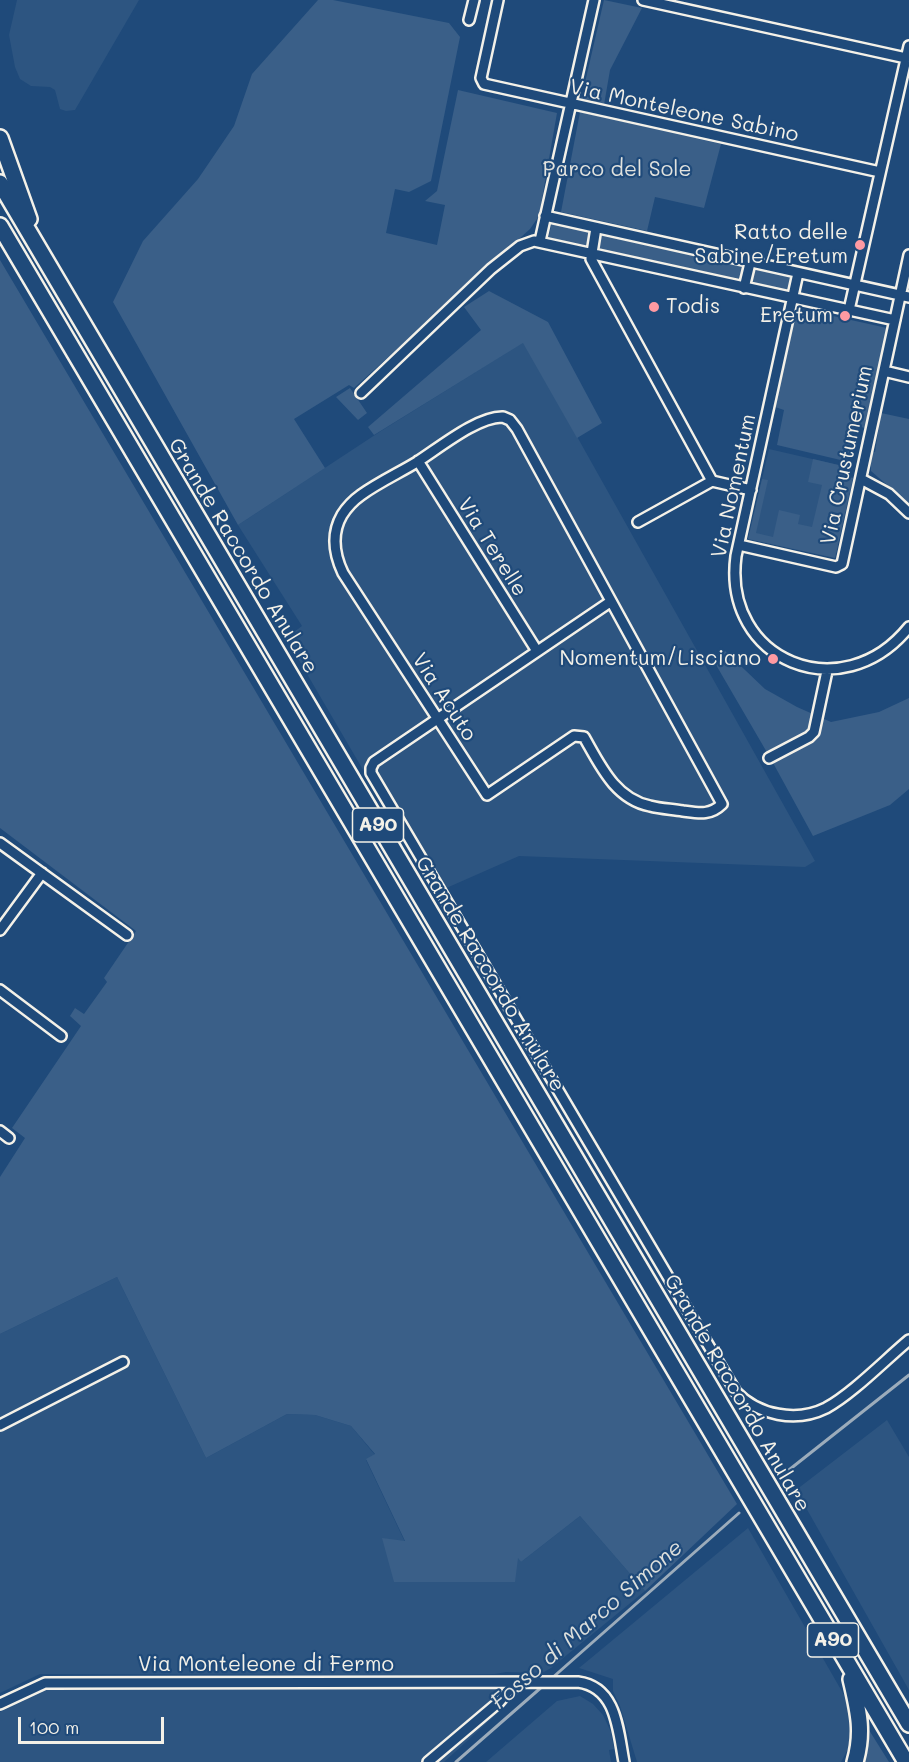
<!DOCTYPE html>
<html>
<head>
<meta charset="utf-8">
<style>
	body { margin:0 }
	#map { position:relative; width:909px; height:1762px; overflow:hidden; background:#1f4a7a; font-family:Mali,sans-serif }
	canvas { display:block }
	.scale { position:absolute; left:18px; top:1717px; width:146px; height:27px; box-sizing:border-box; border:3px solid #f4f1e8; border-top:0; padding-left:8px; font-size:18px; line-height:21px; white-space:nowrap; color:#f4f1e8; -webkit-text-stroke:4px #1f4a7a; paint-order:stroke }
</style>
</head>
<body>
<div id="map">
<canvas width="909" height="1762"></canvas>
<div class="scale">100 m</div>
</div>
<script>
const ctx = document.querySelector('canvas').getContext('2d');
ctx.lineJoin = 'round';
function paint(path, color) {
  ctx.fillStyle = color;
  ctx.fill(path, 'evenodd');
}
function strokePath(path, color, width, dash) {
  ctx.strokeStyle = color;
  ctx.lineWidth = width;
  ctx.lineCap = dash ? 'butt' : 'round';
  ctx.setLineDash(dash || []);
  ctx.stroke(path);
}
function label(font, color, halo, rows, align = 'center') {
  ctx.font = font + ' Mali,sans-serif';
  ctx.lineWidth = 4.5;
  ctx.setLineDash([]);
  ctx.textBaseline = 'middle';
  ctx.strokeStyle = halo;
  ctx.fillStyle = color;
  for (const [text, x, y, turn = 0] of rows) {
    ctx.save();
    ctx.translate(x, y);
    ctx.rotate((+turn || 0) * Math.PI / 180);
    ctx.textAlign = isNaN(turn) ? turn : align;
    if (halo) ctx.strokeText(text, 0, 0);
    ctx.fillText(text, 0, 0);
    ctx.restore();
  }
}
paint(new Path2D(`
	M17 0H139L75 110 66 111 60 109 55 90 50 87 31 86 20 79 15 67 9 35Z
	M524 342 815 861 805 867 519 856 435 893 286 638 302 626 238 525 381 431Z
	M769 449 847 467 846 476 853 478 835 558 748 539Z
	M117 1277 206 1458 287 1414 315 1415 351 1426 375 1455 366 1460 405 1542 383 1539 518 1557 521 1562 580 1516 645 1591 551 1668 542 1673 506 1672 495 1674 421 1675 40 1674 0 1693V1334Z
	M887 1420 909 1457V1690L796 1490Z
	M748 1528 844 1695 850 1718V1735L848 1749 841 1762H637L620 1706 613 1691V1679L579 1668Z
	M484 1688 524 1689 444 1762H0V1712L46 1690Z
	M580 1696 593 1704 603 1715 611 1732 614 1749 609 1750 611 1762H486L557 1701Z`), '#2d5581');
paint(new Path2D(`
	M318 0H333L449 23 460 37 431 181 409 192 395 189 386 233 437 245 445 205 425 201 437 191 458 90 557 113 539 216 530 229 354 388 349 385 294 419 325 468 238 525 113 302 143 241 198 179 234 126 252 74Z
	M604 0 642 8 610 70 604 105 581 100Z
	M580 112 721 144 704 208 655 197 647 231 561 212Z
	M552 222 590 231 587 247 548 239Z
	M601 233 744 265 740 282 597 250Z
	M0 260 737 1504 645 1591 580 1516 521 1562 518 1558 515 1582H394L382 1538 405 1541 366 1459 375 1454 351 1426 315 1415 287 1414 206 1458 117 1277 0 1334V1177L25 1138 12 1128 81 1026 70 1016 75 1008 84 1014 107 982 104 978 136 931 0 828Z
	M754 267 792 275 788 293 749 284Z
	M489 291 548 322 602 423 577 438 523 343 374 435 368 427 481 330 464 307Z
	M797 308 887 328 865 428 857 426 849 462 777 445 784 410 775 407Z
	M350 388 367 413 358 420 336 397Z
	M881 413 909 419V504L871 471V453L875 452Z
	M813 459 847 467 846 476 853 478 835 558 748 539 762 479 768 480 756 533 773 537 779 510 800 515 798 524 812 527 822 485 808 482Z
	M725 651 765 689 797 707 831 722 879 712 909 698V789L890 805 813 836 772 761 712 658Z
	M869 1730 889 1762H863Z`), '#3a5f88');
strokePath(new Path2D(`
	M780 1477 909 1375
	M551 1679 739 1513
	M456 1762 544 1685`), '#9cacbb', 3);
const minor = new Path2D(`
	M498 0 481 78 484 84 880 172
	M643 0 906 58
	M469 20 474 0
	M545 216 909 297
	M596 228 591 259 712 481
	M540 241 594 0
	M798 273 736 556C722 661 842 710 909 627
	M744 288 750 263
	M849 310 909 46
	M884 371 909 377
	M361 393 491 269 520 246 534 241 895 320
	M503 417 510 420 517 429 722 804C710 816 698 813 683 811 672 809 661 809 650 806 615 799 600 765 584 737L574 736 487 795 343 573C334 554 331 534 342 515 347 507 354 500 361 495 379 482 399 473 417 462 439 448 478 416 503 417Z
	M418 461 537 651
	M861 479 889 494 909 513
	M638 522 712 481 751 490
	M739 545 836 567 842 564 909 255
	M610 602 374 762 371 768V773L736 1392C758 1415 796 1423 826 1408 852 1394 885 1360 909 1340
	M769 758 809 737 814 732 827 671
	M0 843 127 935
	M0 930 42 873
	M0 990 61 1036
	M0 1131 9 1138
	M0 1425 123 1362
	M0 1704 45 1683 578 1682C617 1687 618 1731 624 1762
	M428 1762 499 1702 515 1683`);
const highway = new Path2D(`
	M0 138 29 219
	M0 183 909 1724
	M0 226 906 1762
	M851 1679C858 1710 864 1731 855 1762`);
strokePath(minor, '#f4f1e8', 14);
strokePath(highway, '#f4f1e8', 20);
strokePath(minor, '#1f4a7a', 9);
strokePath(highway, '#1f4a7a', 15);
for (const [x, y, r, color] of [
	[860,245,6,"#ff9aa2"],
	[654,307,6,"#ff9aa2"],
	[845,316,6,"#ff9aa2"],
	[773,659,6,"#ff9aa2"]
]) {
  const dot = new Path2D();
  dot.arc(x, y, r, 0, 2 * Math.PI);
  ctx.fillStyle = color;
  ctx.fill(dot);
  strokePath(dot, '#1f4a7a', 2);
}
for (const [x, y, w] of [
	[378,825,51],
	[833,1640,51]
]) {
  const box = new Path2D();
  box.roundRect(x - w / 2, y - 17, w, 34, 4.5);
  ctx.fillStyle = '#1f4a7a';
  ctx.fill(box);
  strokePath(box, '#f4f1e8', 1.5);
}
label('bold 20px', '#f4f1e8', null, [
	["A90",378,825],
	["A90",833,1640]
]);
label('21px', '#f4f1e8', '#1f4a7a', [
	["Via Monteleone Sabino",684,111,12],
	["Via Crustumerium",847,455,-78],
	["Via Nomentum",734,486,-78],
	["Via Terelle",492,547,58],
	["Grande Raccordo Anulare",243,556,59],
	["Via Acuto",444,697,57],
	["Grande Raccordo Anulare",490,974,59],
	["Grande Raccordo Anulare",737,1393,60],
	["Via Monteleone di Fermo",266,1665]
]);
label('21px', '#e1e2de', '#1f4a7a', [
	["Parco del Sole",617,170]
]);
label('21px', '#f4f1e8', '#1f4a7a', [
	["Ratto delle",848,233],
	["Sabine/Eretum",848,257],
	["Todis",666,307,"left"],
	["Eretum",833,316],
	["Nomentum/Lisciano",761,659]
], 'right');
label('italic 22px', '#dee0dd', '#1f4a7a', [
	["Fosso di Marco Simone",587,1625,-41]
]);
</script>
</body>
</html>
